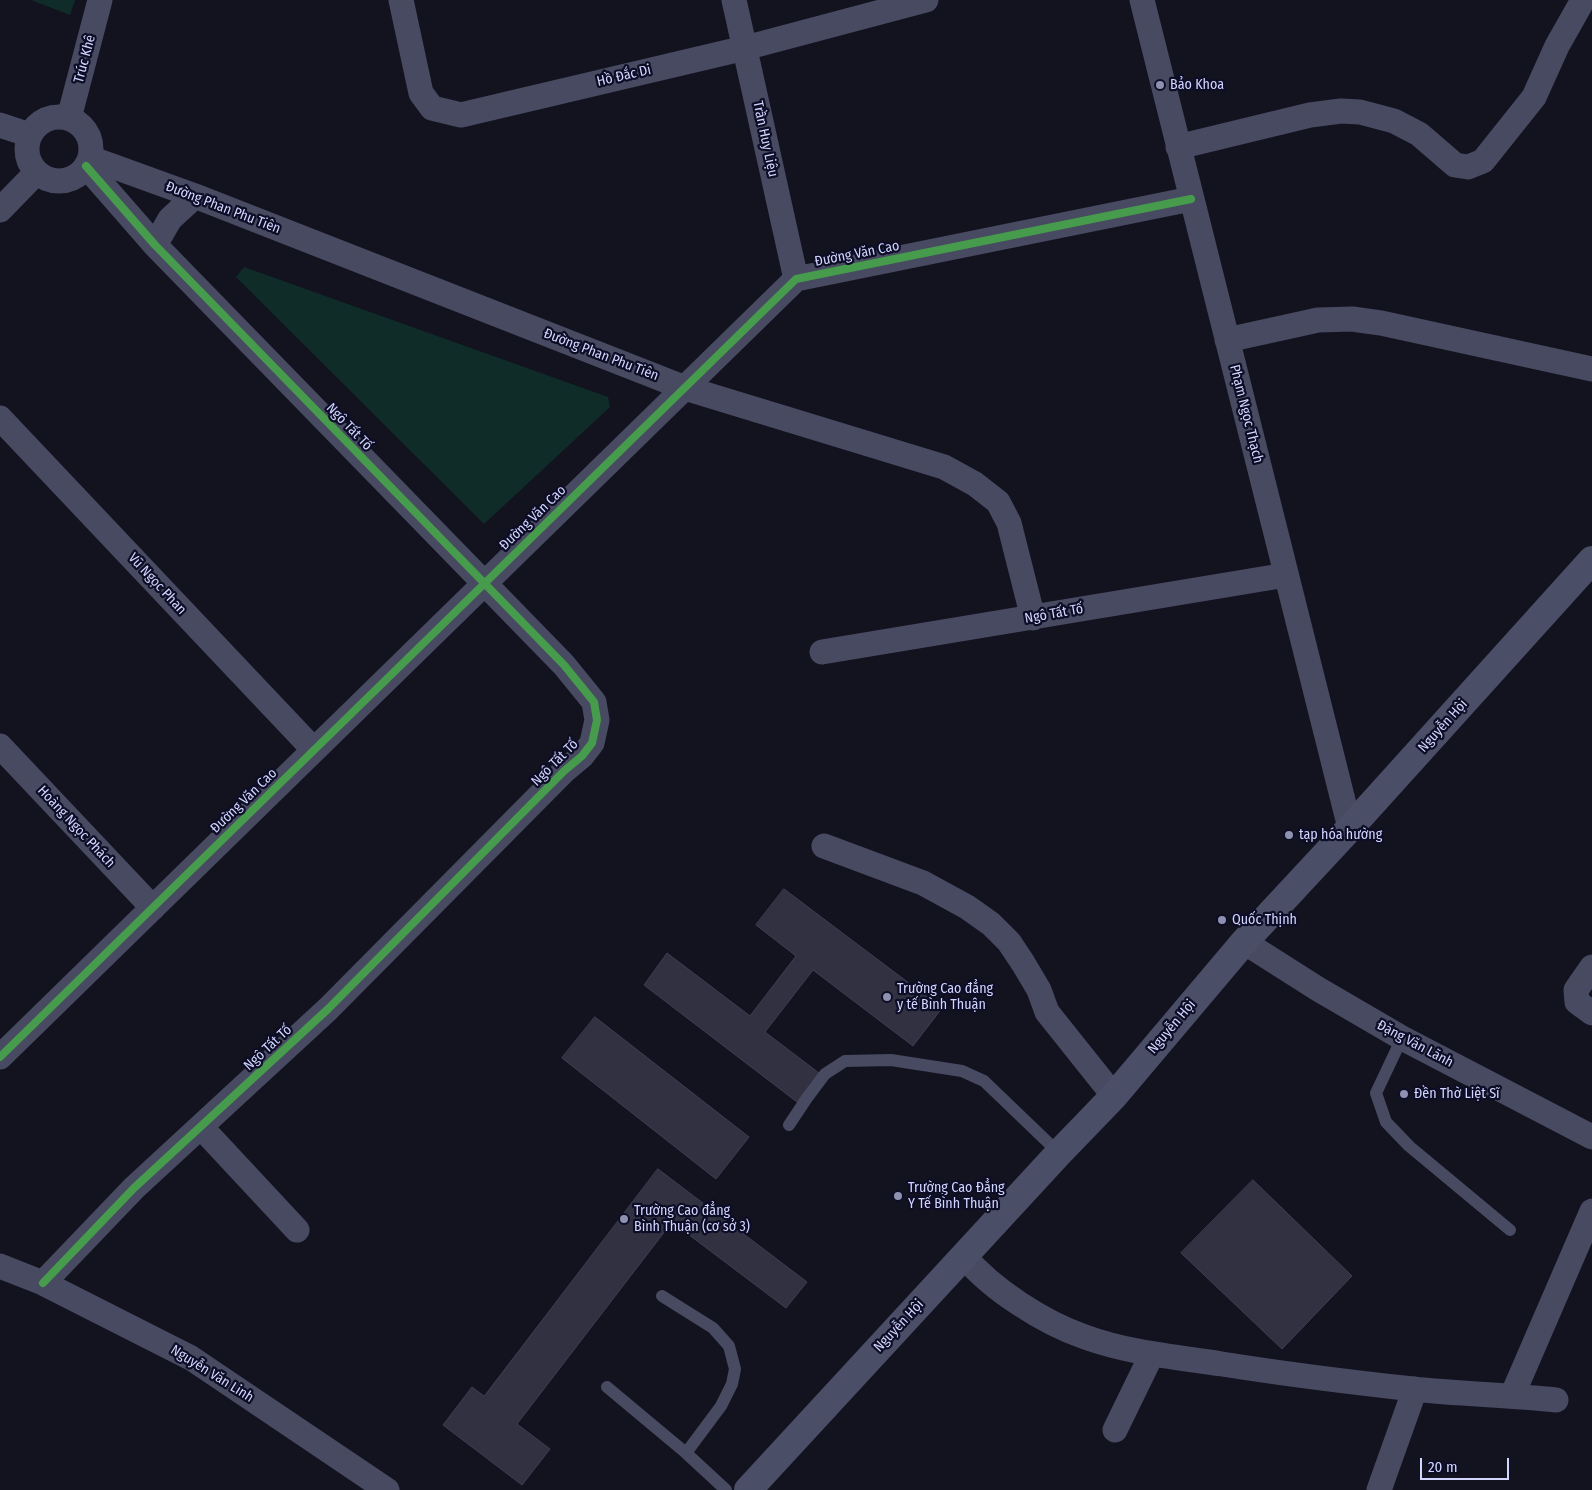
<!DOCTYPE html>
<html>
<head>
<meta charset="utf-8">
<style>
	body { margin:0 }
	#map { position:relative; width:1592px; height:1490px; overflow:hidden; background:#131320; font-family:"Fira Sans Condensed",sans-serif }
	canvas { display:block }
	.scale { position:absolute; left:1420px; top:1458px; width:89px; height:22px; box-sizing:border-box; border:2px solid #d2d5ff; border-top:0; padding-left:6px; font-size:15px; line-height:18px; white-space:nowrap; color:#d2d5ff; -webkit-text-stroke:4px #0d0d26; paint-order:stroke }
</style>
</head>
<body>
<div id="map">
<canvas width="1592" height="1490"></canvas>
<div class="scale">20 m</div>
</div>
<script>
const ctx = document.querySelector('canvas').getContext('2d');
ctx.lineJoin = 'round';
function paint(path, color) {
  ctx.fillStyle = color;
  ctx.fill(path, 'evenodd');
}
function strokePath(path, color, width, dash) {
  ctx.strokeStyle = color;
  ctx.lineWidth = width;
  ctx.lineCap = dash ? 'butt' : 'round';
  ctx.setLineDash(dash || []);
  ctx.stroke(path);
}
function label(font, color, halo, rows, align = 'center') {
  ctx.font = font + ' "Fira Sans Condensed",sans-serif';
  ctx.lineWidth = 4.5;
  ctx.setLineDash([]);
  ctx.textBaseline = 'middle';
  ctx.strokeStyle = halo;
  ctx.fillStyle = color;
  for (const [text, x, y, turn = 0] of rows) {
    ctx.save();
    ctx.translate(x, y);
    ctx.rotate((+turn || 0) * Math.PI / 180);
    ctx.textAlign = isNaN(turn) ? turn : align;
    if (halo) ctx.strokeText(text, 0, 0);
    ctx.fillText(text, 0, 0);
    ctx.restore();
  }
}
paint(new Path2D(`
	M31 0H75L70 15Z
	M244 267 608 397 610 407 484 524 236 277Z`), '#102c29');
const building = new Path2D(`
	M784 889 942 1008 913 1046 813 970 765 1032 819 1073 797 1102 644 985 667 953 750 1016 796 956 756 925Z
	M595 1017 749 1137 716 1179 562 1058Z
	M658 1169 807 1282 786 1308 672 1222 517 1424 550 1449 522 1485 443 1425 472 1387 484 1396Z
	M1253 1180 1352 1276 1282 1349 1181 1253Z`);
paint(building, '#313142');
strokePath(building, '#3e3e55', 1);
strokePath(new Path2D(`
	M1402 1038 1376 1093 1386 1122 1409 1146 1510 1230
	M789 1125 807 1098 825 1074 845 1061 891 1060 962 1071 984 1081 1059 1153
	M662 1296 713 1328 729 1346 735 1369 732 1384 721 1406 686 1453
	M607 1387 686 1453 726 1490`), '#474a61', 12);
strokePath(new Path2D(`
	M401 0 421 93 432 108 461 115 745 48 926 0
	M734 0 796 279
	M1142 0 1350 828
	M27 149a32 32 0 1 1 64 0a32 32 0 1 1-64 0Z
	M69 118 100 0
	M0 125 30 135
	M1178 147 1310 115 1341 111 1360 112 1394 121 1419 134 1455 165 1468 167 1483 161 1534 97 1557 46 1583 0
	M90 158 195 196 685 388 944 467 975 484 998 502 1009 523 1033 618
	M0 210 37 172
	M155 245 170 219 195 196
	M1227 340 1318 320 1352 319 1381 323 1592 369
	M0 418 314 750
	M822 652 1286 575
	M0 746 153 908
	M824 846 923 883 967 907 991 924 1009 942 1023 963 1039 990 1047 1012 1114 1096
	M1244 942 1318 989 1402 1038 1592 1137
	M1592 967 1576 990 1577 1002 1592 1013
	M0 1057 796 279 1191 199
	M201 1127 297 1230
	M964 1256C991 1289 1044 1323 1085 1337 1129 1353 1176 1357 1222 1364 1285 1374 1349 1382 1413 1389 1460 1394 1508 1395 1556 1400
	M0 1266 43 1283 191 1358 387 1490
	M43 1283 134 1188 328 1009 564 771 582 756 592 743 597 720 594 702 564 665 155 245 86 166
	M1512 1396 1592 1211
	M1115 1430 1152 1354
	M1379 1490 1415 1389`), '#474a61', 25);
strokePath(new Path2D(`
	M748 1490 1059 1153 1114 1096 1244 942 1350 828 1592 560`), '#4a4e67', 28);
strokePath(new Path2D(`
	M0 1057 796 279 1191 199
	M43 1283 134 1188 328 1009 564 771 582 756 592 743 597 720 594 702 564 665 155 245 86 166`), '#469c4c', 8);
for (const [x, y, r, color] of [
	[1160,85,5,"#8f91b1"],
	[1289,835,5,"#8f91b1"],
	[1222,920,5,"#8f91b1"],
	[887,997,5,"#8f91b1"],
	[1404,1094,5,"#8f91b1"],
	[898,1196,5,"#8f91b1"],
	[624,1219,5,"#8f91b1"]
]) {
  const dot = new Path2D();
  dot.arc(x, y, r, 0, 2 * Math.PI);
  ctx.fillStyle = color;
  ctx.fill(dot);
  strokePath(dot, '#0d0d26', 2);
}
label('14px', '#d2d5ff', '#0d0d26', [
	["Trúc Khê",85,59,-75],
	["Hồ Đắc Di",624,76,-13],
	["Trần Huy Liệu",765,139,78],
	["Đường Phan Phu Tiên",223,208,21],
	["Đường Văn Cao",857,254,-11],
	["Đường Phan Phu Tiên",601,355,21],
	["Phạm Ngọc Thạch",1246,414,76],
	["Ngô Tất Tố",349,427,46],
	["Đường Văn Cao",533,518,-44],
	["Vũ Ngọc Phan",157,584,47],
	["Ngô Tất Tố",1054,614,-10],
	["Nguyễn Hội",1443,726,-48],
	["Ngô Tất Tố",555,763,-45],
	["Đường Văn Cao",244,801,-44],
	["Hoàng Ngọc Phách",76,827,47],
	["Nguyễn Hội",1172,1027,-50],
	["Đặng Văn Lãnh",1415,1044,28],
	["Ngô Tất Tố",268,1048,-43],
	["Nguyễn Hội",899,1326,-47],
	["Nguyễn Văn Linh",212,1374,32]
]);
label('14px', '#d2d5ff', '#0d0d26', [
	["Bảo Khoa",1170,85],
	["tạp hóa hường",1299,835],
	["Quốc Thịnh",1232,920],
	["Trường Cao đẳng",897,989],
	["y tế Bình Thuận",897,1005],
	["Đền Thờ Liệt Sĩ",1414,1094],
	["Trường Cao Đẳng",908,1188],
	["Y Tế Bình Thuận",908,1204],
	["Trường Cao đẳng",634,1211],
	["Bình Thuận (cơ sở 3)",634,1227]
], 'left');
</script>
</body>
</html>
